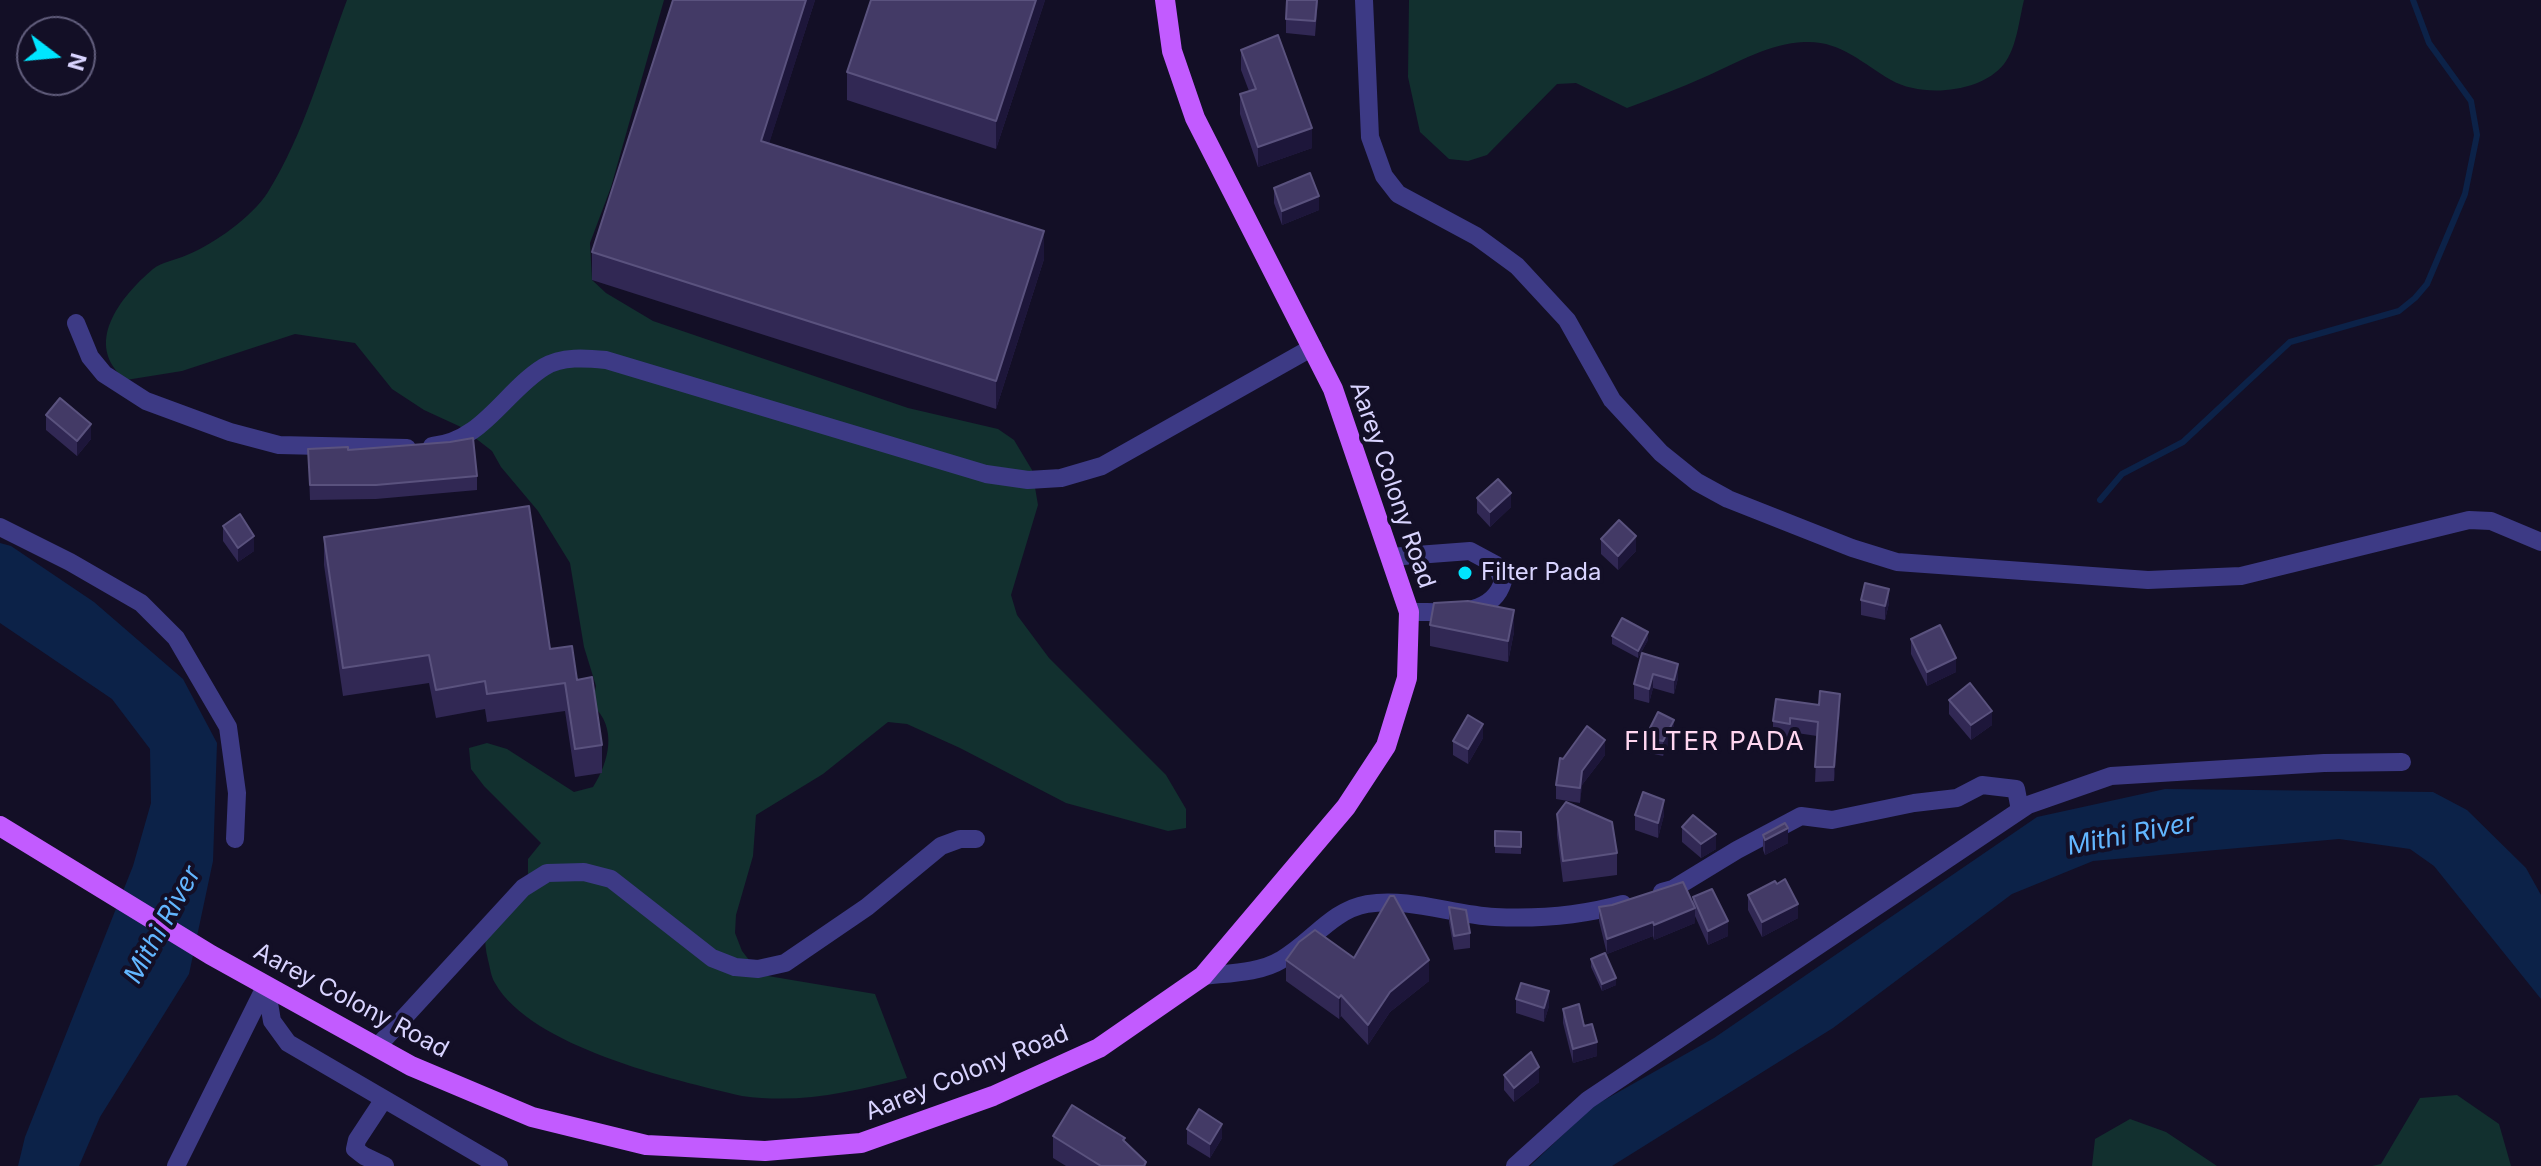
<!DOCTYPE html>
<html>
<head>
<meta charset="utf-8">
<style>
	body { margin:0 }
	#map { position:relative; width:2541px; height:1166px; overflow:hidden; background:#130f26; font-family:Inter,sans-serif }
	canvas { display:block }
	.north { position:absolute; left:16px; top:16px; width:80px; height:80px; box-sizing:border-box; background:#130f26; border:2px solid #625e7d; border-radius:50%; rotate:106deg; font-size:22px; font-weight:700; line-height:32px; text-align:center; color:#d9d4ff }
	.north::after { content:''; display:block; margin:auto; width:28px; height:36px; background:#00e5ff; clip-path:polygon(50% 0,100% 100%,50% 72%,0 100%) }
</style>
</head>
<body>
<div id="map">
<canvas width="2541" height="1166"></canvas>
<div class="north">N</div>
</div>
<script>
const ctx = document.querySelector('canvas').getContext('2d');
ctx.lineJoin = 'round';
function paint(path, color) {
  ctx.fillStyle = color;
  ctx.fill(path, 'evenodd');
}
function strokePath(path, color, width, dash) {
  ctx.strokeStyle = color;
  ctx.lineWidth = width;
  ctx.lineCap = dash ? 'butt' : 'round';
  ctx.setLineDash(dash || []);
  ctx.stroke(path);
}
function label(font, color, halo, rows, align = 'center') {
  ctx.font = font + ' Inter,sans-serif';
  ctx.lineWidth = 8;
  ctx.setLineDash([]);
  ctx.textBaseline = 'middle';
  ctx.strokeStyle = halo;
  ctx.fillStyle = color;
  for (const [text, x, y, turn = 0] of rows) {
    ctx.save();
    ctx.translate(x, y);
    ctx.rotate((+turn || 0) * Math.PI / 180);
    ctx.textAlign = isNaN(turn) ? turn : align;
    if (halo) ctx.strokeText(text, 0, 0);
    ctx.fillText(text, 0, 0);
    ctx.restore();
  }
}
paint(new Path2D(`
	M347 0H664L611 187 590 243 592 280 606 293 653 321 908 408 998 429 1014 440 1032 470 1038 505 1011 595 1017 615 1049 658 1166 775 1186 809V828L1168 831 1066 803 960 748 907 724 888 722 823 774 756 815 753 856 736 915 735 933 742 951 753 965 768 976 875 994 907 1078C851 1092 801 1104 742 1096 674 1080 531 1047 495 983 491 977 490 967 488 960 478 917 497 903 528 879V859L541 843 484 786 471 769 469 748 487 743 507 749 574 792 593 787C609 762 618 727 592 705L596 686 584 647 570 563 538 511 501 467 492 451 461 427 424 410 392 389 355 343 295 334 182 371 126 380C82 345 120 297 153 269 162 262 176 260 187 255 214 244 252 217 268 192 304 134 323 64 347 0Z
	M1409 0H2024C2019 20 2017 47 2004 64 1981 93 1922 98 1891 80 1862 63 1840 40 1804 42 1770 43 1737 63 1707 76 1680 88 1654 98 1627 108L1576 83 1557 84 1487 155 1468 161 1449 159 1420 132 1408 77Z
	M2457 1095 2499 1124 2511 1166H2372L2381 1164 2420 1098Z
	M2130 1119 2166 1132 2217 1166H2092L2095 1139Z`), '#12302f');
paint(new Path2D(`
	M0 543 11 546 94 602 183 679 217 743 213 861 189 974 100 1117 79 1166H18L25 1137 133 866 151 803 150 749 112 699 0 623Z
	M2165 789 2433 792 2467 810 2526 868 2541 895V999L2434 866 2410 849 2339 839 2093 861 2012 894 1833 1028 1612 1166H1530L1592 1107 1714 1038 2037 817Z`), '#0c2248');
strokePath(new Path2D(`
	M2100 500 2122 474 2183 442 2290 342 2399 311 2415 298 2427 284 2465 194 2477 135 2471 101 2429 43 2413 0`), '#0c2248', 6);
strokePath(new Path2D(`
	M1364 0 1370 137 1384 176 1398 194 1476 236 1517 266 1567 320 1612 400 1661 453 1697 482 1728 499 1852 548 1897 562 2148 580 2241 576 2469 520 2491 521 2541 542
	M76 323 90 357 104 374 146 401 230 432 279 445 407 448
	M432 446C482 442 505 391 544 367 562 356 586 358 606 360L986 474 1028 480 1061 478 1102 466 1313 347
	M0 527 70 562 141 603 176 638 228 727 237 793 235 839
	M1390 557 1470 551 1496 565 1503 581C1492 620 1442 611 1409 612
	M1662 892 1673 889 1737 850 1801 816 1832 820 1914 803 1957 798 1982 785 2016 789 2020 810
	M1203 976C1228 973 1260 973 1281 960 1311 943 1332 910 1367 904 1410 897 1453 915 1495 917 1536 919 1583 915 1623 904
	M266 985 272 1021 288 1043 499 1166
	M377 1047 523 888 547 873 584 872 611 879 712 958 735 967 758 969 785 963 867 907 941 846 960 839H976
	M384 1099 357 1140 355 1149 364 1156 385 1166
	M176 1166 266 985
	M1515 1166 1588 1100 2028 805 2111 776 2324 763 2402 762`), '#3d3a85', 18);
strokePath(new Path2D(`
	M0 826 211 955 411 1066 532 1117 646 1145 765 1151 861 1143 993 1096 1099 1048 1203 976 1346 807 1386 746 1407 678 1409 612 1333 389 1195 118 1172 51 1165 0`), '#c25bff', 20);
paint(new Path2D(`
	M673 0H815L769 143 1044 259 996 409 592 280V252Z
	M871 0H1045L996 149 847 100V72Z
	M1318 0 1315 36 1286 33V19Z
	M1241 50 1312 148 1258 167 1240 114V94L1249 91 1241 70Z
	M1274 188 1319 210 1282 225 1274 203Z
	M46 415 91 439 77 456 46 430Z
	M308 449 348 450 477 476V490L376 499 310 500Z
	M1477 498 1511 507 1490 527 1477 513Z
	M223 526 254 551 238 562 223 541Z
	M324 537 550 649 577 680 602 745V773L575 777 565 711 487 722 485 709 436 718 429 683 343 696 324 565Z
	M1601 539 1636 551 1618 570 1601 554Z
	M1861 600 1889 603 1885 620 1861 615Z
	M1430 625 1514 632 1508 662 1430 646Z
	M1612 636 1648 640 1638 658 1612 644Z
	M1911 639 1956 672 1927 686 1911 654Z
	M1642 653 1678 678 1674 694 1653 688 1649 703 1634 699V684Z
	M1949 700 1992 725 1971 740 1949 714Z
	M1840 708 1834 781 1815 782 1817 736 1790 732V738L1773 736V721Z
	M1674 735 1663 756 1645 752V738Z
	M1483 738 1468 764 1453 755V741Z
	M1605 755 1582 785 1580 803 1556 799V785L1563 759Z
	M1557 814 1617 853V875L1563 882 1557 835Z
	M1635 815H1664L1658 838 1635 830Z
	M1682 827 1716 849 1701 858 1682 842Z
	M1495 831 1521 832V854L1495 853Z
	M1763 835 1788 843 1765 855 1763 850Z
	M1777 884 1798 918 1762 937 1748 910V895Z
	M1693 897 1728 936 1708 945 1695 916V923L1654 940 1653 936 1607 954 1599 921V907L1693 904Z
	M1449 907 1470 933V948L1454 950 1449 922Z
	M1354 958 1429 981 1390 1012 1368 1045 1341 1016 1339 1019 1286 981V960Z
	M1591 959 1616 985 1602 991 1591 967Z
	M1516 999 1549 1006 1544 1022 1516 1013Z
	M1563 1009 1597 1056 1573 1063 1563 1023Z
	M1504 1075 1539 1082 1514 1102 1504 1090Z
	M1187 1129 1222 1138 1210 1158 1187 1144Z
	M1053 1136 1125 1142 1146 1166H1066L1053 1158Z`), '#312854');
paint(new Path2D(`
	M806 0H815L761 169V141Z
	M1036 0H1045L996 149V121Z
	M1312 128V148L1258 167V147Z
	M1319 196V210L1282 225V211Z
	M1044 231V259L996 409V381Z
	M91 424V439L77 456V441Z
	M1511 493V507L1490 527V512Z
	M254 536V551L238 562V548Z
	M1636 536V551L1618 570V556Z
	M1889 589V603L1885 620V606Z
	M1514 610V632L1508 662V641Z
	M1648 632V640L1638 658V651Z
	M1956 658V672L1927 686V672Z
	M1678 664V678L1674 694V680Z
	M1653 674V688L1649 703V689Z
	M1840 694V708L1834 781V767Z
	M1992 711V725L1971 740V725Z
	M1674 720V735L1663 756V741Z
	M1483 724V738L1468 764V749Z
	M1605 740V755L1582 785 1580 803 1582 771Z
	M1664 800V815L1658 838V823Z
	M1788 828V843L1765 855V840Z
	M1716 834V849L1701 858V844Z
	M1798 904V918L1762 937V922Z
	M1695 908V923L1654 940V925Z
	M1728 921V936L1708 945V931Z
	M1653 922V936L1607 954V939Z
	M1429 960V981L1390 1012 1368 1045V1025L1390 992Z
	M1616 978V985L1602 991V984Z
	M1549 991V1006L1544 1022V1008Z
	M1341 995V1016L1339 1019V998Z
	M1597 1042V1056L1573 1063V1049Z
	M1539 1067V1082L1514 1102V1088Z
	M1222 1124V1138L1210 1158V1144Z`), '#1d163a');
const building = new Path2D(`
	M673 0H806L761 141 1044 231 996 381 592 252Z
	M871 0H1036L996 121 847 72Z
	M1287 0H1317L1315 21 1286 19Z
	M1278 35 1312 128 1258 147 1240 94 1256 89 1241 50Z
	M1310 173 1319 196 1282 211 1274 188Z
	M60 398 91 424 77 441 46 415Z
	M473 438 477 476 376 485H310L308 449 348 447V450L450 442Z
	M1498 479 1511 493 1490 512 1477 498Z
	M529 506 550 649 572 646 577 680 592 677 602 745 575 749 565 683 487 694 485 681 436 690 429 655 343 668 324 537Z
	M240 514 254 536 238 548 223 526Z
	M1619 520 1636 536 1618 556 1601 539Z
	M1865 583 1889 589 1885 606 1861 600Z
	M1468 601 1514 610 1508 641 1430 625 1434 603Z
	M1622 618 1648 632 1638 651 1612 636Z
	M1940 625 1956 658 1927 672 1911 639Z
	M1642 653 1678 664 1674 680 1653 674 1649 689 1634 684Z
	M1970 683 1992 711 1971 725 1949 700Z
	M1820 691 1840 694 1834 767H1815L1818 722 1790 718V724L1773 721 1776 699 1819 705Z
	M1658 712 1674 720 1663 741 1645 738Z
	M1468 715 1483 724 1468 749 1453 741Z
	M1587 726 1605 740 1582 771 1580 788 1556 785 1560 758 1563 759Z
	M1643 792 1664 800 1658 823 1635 815Z
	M1566 802 1612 822 1617 853 1563 861 1557 814Z
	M1693 815 1716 834 1701 844 1682 827Z
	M1785 823 1788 828 1765 840 1763 835Z
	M1495 831 1521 832V847L1495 846Z
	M1785 879 1798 904 1762 922 1748 895 1775 881 1777 884Z
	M1683 882 1695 908 1654 925 1653 922 1607 939 1599 907 1612 905Z
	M1712 889 1728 921 1708 931 1693 897Z
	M1390 896H1394L1429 960 1390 992 1368 1025 1341 995 1339 998 1286 960 1299 942 1315 930 1354 958Z
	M1449 907 1466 910 1470 933 1454 936Z
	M1605 953 1616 978 1602 984 1591 959Z
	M1521 983 1549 991 1544 1008 1516 999Z
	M1579 1004 1584 1026 1592 1024 1597 1042 1573 1049 1563 1009Z
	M1531 1052 1539 1067 1514 1088 1504 1075Z
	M1072 1105 1125 1138 1123 1140 1146 1162 1144 1166H1101L1053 1136Z
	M1199 1109 1222 1124 1210 1144 1187 1129Z`);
paint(building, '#433a66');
strokePath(building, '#5a527e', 2);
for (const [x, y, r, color] of [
	[1465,573,8,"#00e5ff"]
]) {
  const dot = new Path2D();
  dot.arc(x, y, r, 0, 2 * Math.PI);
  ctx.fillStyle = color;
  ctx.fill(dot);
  strokePath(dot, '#130f26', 3);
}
label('24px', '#d9d4ff', '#130f26', [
	["Aarey Colony Road",1392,485,71],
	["Aarey Colony Road",351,1001,28],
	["Aarey Colony Road",967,1073,-22]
]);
label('24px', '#d9d4ff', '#130f26', [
	["Filter Pada",1481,573]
], 'left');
ctx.letterSpacing = '2px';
label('26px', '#ffd6f0', '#130f26', [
	["FILTER PADA",1715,742]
]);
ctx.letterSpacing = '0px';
label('italic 26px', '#62b6ff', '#130f26', [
	["Mithi River",2131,835,-11],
	["Mithi River",163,925,-61]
]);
</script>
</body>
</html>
